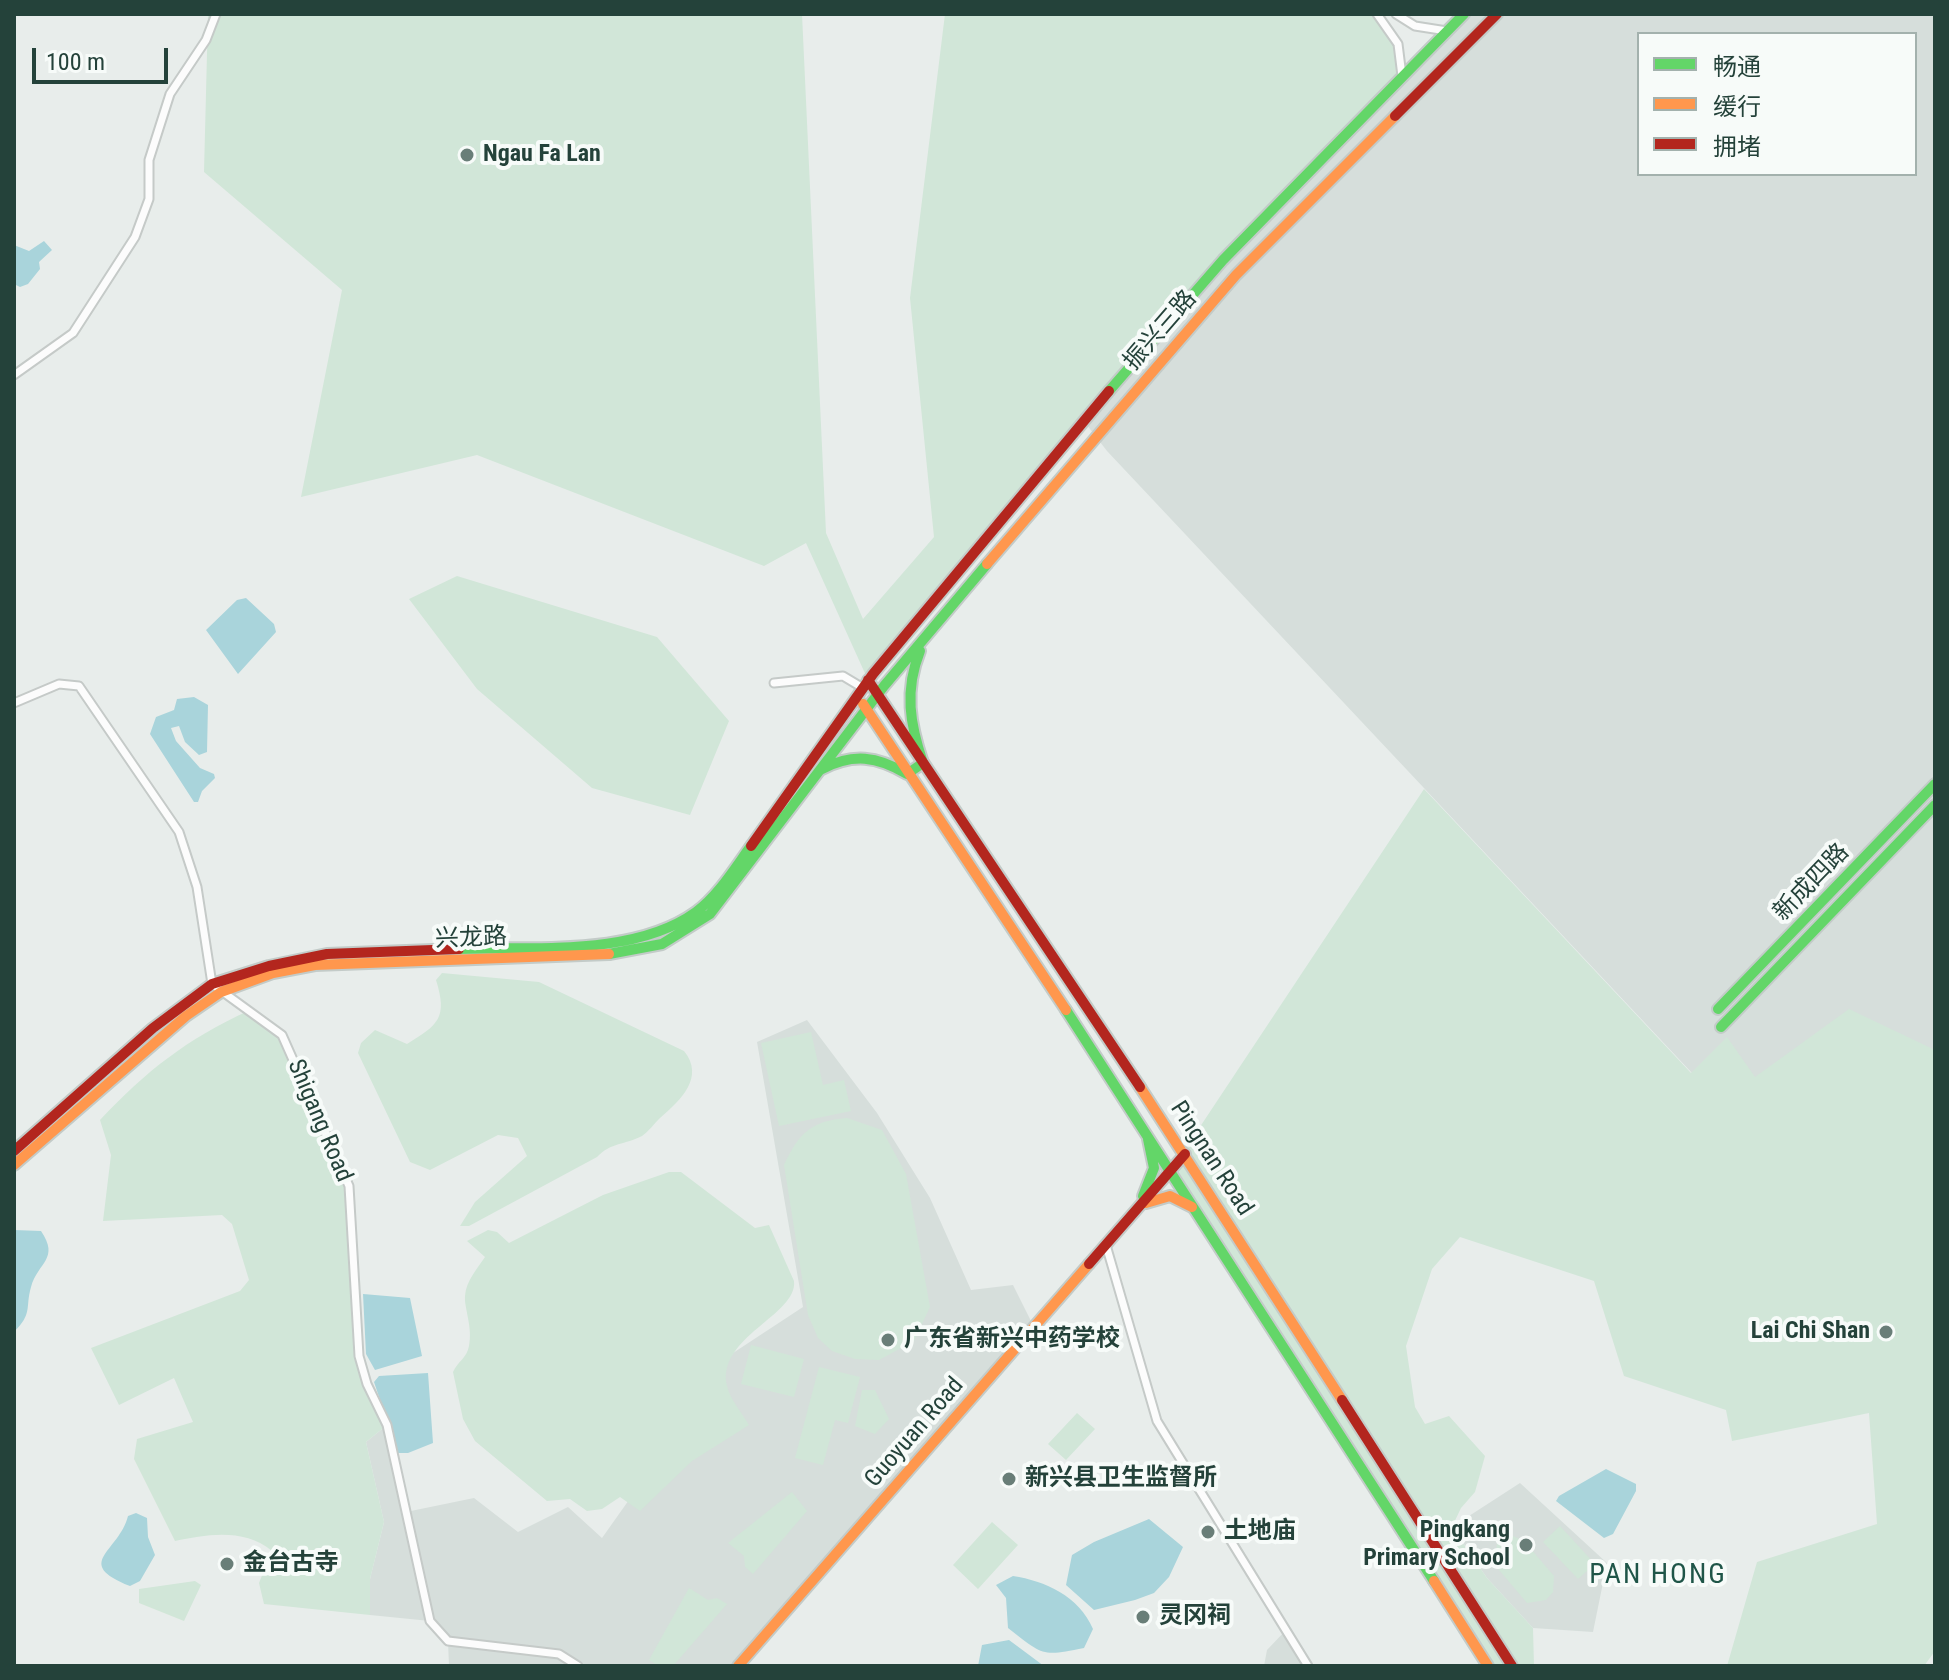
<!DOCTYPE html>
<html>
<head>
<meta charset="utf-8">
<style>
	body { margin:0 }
	#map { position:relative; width:1949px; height:1680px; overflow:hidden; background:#e8edeb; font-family:"Roboto Condensed","Noto Sans SC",sans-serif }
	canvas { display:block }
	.frame { position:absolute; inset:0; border:16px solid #24423a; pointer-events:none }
	.legend { position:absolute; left:1637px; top:32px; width:280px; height:144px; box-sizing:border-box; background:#f7fbf9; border:2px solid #a3b1ad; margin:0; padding:10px 14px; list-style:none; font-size:24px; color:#24423a }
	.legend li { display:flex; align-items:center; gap:16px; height:40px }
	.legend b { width:40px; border:2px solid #a3b1ad }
	.scale { position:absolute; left:32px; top:48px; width:136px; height:36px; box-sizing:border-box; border:4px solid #24423a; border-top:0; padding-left:10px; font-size:24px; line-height:28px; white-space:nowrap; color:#24423a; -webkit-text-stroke:6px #f7fbf9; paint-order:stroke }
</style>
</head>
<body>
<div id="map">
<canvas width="1949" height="1680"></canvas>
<div class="frame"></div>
<ul class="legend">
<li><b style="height:10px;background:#63d668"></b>畅通</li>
<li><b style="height:10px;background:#ff974d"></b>缓行</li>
<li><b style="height:10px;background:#b3261e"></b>拥堵</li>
</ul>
<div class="scale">100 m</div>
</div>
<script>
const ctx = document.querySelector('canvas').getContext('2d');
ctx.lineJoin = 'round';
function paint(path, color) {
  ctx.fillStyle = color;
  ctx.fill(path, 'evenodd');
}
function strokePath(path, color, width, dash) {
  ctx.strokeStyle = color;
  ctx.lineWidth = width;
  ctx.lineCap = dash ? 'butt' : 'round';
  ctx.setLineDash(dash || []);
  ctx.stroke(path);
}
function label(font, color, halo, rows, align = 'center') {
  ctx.font = font + ' "Roboto Condensed","Noto Sans SC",sans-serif';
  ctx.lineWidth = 8;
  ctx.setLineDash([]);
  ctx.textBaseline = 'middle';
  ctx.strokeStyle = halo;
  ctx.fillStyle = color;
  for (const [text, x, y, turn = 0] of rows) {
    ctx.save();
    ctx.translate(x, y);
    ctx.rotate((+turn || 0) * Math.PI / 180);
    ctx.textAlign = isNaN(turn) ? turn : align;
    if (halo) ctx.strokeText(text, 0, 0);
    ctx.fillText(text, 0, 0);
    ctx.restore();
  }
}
paint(new Path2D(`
	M1465 14H1935V1311L1692 1073 1107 451 1083 420 1211 277ZM1639 34H1915V174H1639Z
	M807 1020 877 1113 930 1198 971 1290 1013 1285 1034 1327 738 1666H449L448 1641 430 1621 370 1615V1579L384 1522 366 1442 387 1425 406 1512 474 1498 518 1532 568 1507 602 1538 733 1353 803 1307 757 1042Z
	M1520 1483 1607 1563 1593 1632 1533 1628 1487 1578 1452 1527Z
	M1286 1630 1308 1666H1264L1267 1650Z`), '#d6dedb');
paint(new Path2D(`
	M208 14H802L826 533 863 619 934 537 910 298 945 14H1377L1394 35 1402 76 1211 277 868 680 806 543 764 566 477 455 301 497 342 290 204 172Z
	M457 576 657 637 729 721 690 815 592 788 477 689 409 599Z
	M1424 789 1691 1073 1727 1037 1755 1077 1849 1009 1935 1050V1651L1924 1666H1727L1757 1562 1877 1524 1869 1413 1732 1441 1726 1410 1624 1376 1594 1281 1460 1237 1432 1269 1406 1346 1415 1407 1425 1424 1449 1416 1485 1456 1475 1492 1461 1508 1452 1527 1487 1578 1533 1628 1534 1666H1488L1172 1169Z
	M442 973 539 982 684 1051C705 1077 681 1100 660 1118 655 1123 648 1132 642 1136 625 1145 611 1142 597 1157L469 1226H460L475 1202 527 1156 518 1138 498 1135 430 1170 410 1162 358 1053 361 1043 375 1030 407 1044C438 1025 448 1018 436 980Z
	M248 1011 282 1035 349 1186 359 1356 387 1425 366 1442 384 1522 370 1579V1615L264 1604 259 1583 272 1551C245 1528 207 1534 175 1541L134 1459 137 1439 193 1422 174 1378 119 1405 91 1348 240 1291 249 1280 232 1224 222 1215 103 1221 111 1155 100 1120C146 1071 187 1039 248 1011Z
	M811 1032 823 1085 844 1080 851 1111 779 1126 761 1043Z
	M847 1118 882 1130 906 1174 930 1307 914 1341 879 1360 855 1359 832 1351 818 1338 808 1315 784 1165C799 1133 811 1121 847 1118Z
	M669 1172H681L755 1228 769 1225 794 1281C798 1315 716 1337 727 1386 730 1399 742 1413 749 1425L692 1461 640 1511 620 1497 602 1509 587 1511 570 1499 547 1501 475 1441 463 1419 453 1372C458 1361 467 1358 469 1346 473 1327 464 1308 465 1296 466 1281 477 1269 485 1257L467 1241 488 1230 497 1232 509 1243 603 1195Z
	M751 1345 804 1359 794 1397 741 1384Z
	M819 1367 860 1377 848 1423 835 1420 823 1465 795 1458Z
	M862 1390H875L889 1419 875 1434 855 1426Z
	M1077 1413 1095 1429 1066 1460 1048 1444Z
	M792 1492 807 1511 753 1574 745 1567 744 1556 728 1543Z
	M992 1522 1018 1545 978 1589 953 1565Z
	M1560 1526 1595 1564 1578 1579 1543 1542Z
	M1513 1536 1524 1541 1554 1576 1553 1592 1546 1600 1527 1603 1494 1564 1497 1544Z
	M195 1581 201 1585 184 1621 139 1603V1589Z
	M689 1588 708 1600 717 1598 727 1604 673 1666H659L649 1660Z`), '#d1e6d8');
paint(new Path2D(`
	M44 241 52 250 39 262 40 269 28 284 20 287 14 284V245L29 251Z
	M246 598 274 624 276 632 238 674 206 630 237 600Z
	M194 697 208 705 207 752 199 755 185 742 179 726 171 728 176 741 200 768 214 774 215 778 202 791 198 802H194L150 734 156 717 174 710 177 699Z
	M14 1230 41 1231C60 1259 38 1262 31 1287 25 1308 33 1313 14 1332Z
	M363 1294 410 1298 422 1356 375 1370 366 1354Z
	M428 1373 433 1443 408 1453H398L374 1382 379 1376Z
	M1606 1469 1636 1484V1491L1613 1534 1604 1538 1556 1501 1559 1496Z
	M136 1513 147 1518 148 1537 155 1555 140 1581 130 1586C72 1563 119 1552 128 1516Z
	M1149 1519 1183 1547 1169 1577 1154 1593 1135 1600 1094 1610 1066 1585 1072 1555 1094 1542Z
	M1013 1576C1045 1581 1079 1596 1093 1629L1084 1648C1041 1657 1043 1655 1008 1628L1006 1598 996 1585Z
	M1009 1640 1044 1666H978L982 1645Z`), '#a9d4db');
const street = new Path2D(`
	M1377 14 1398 44 1402 76
	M1396 14 1415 26 1447 31
	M14 375 73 333 135 237 149 199V160L170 94 206 40 216 14
	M774 683 843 676 863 688
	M14 703 59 684 79 686 179 832 197 887 212 984 282 1035 349 1186 359 1356 367 1384 387 1425 430 1621 448 1641 559 1654 578 1666
	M1106 1245 1157 1421 1308 1666`);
const fast = new Path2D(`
	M1109 391 1223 260 1464 14
	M822 769C853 753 877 756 907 774L923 763C910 724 904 691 920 651
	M459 949C533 946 634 957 696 912 718 896 735 868 751 846
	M609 954 662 944 710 914 884 686 987 564
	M1718 1009 1935 784
	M1066 1010 1434 1581
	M1721 1027 1935 805
	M1143 1196 1154 1168 1148 1139`);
const slow = new Path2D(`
	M987 564 1236 275 1395 116
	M863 704 1066 1010
	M1140 1087 1342 1400
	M14 1165 186 1016 221 992 273 973 315 965 609 954
	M1146 1203 1170 1196 1192 1207
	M1434 1581 1488 1666
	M738 1666 1089 1264`);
const jam = new Path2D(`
	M1395 116 1497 14
	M868 680 1140 1087
	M751 846 873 674 1109 391
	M14 1151 153 1028 212 984 269 966 327 954 459 949
	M1089 1264 1185 1154
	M1342 1400 1512 1666`);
strokePath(street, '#c5cac8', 11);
strokePath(fast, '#c3cbc8', 14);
strokePath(slow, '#c3cbc8', 14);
strokePath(jam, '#c3cbc8', 14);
strokePath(street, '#fcfcfc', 7);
strokePath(fast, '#63d668', 10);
strokePath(slow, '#ff974d', 10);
strokePath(jam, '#b3261e', 10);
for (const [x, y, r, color] of [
	[467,155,8,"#697e78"],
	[1886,1332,8,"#697e78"],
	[888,1340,8,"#697e78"],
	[1009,1479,8,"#697e78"],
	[1208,1532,8,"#697e78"],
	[1526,1545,8,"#697e78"],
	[227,1564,8,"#697e78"],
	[1143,1617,8,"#697e78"]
]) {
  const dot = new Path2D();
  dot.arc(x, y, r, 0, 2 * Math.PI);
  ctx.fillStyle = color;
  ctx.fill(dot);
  strokePath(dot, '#f7fbf9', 3);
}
label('bold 24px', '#24423a', '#f7fbf9', [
	["Ngau Fa Lan",483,155],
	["Lai Chi Shan",1870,1332,"right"],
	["广东省新兴中药学校",904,1340],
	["新兴县卫生监督所",1025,1479],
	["Pingkang",1510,1531,"right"],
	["Primary School",1510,1559,"right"],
	["土地庙",1224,1532],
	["金台古寺",243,1564],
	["灵冈祠",1159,1617]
], 'left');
label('24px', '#24423a', '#f7fbf9', [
	["振兴三路",1161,331,-49],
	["新成四路",1812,883,-46],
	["兴龙路",471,939,-2],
	["Shigang Road",319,1121,67],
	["Pingnan Road",1211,1159,57],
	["Guoyuan Road",915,1433,-49]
]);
ctx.letterSpacing = '2px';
label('28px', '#1f5548', '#f7fbf9', [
	["PAN HONG",1658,1576]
]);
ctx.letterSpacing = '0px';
</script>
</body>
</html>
